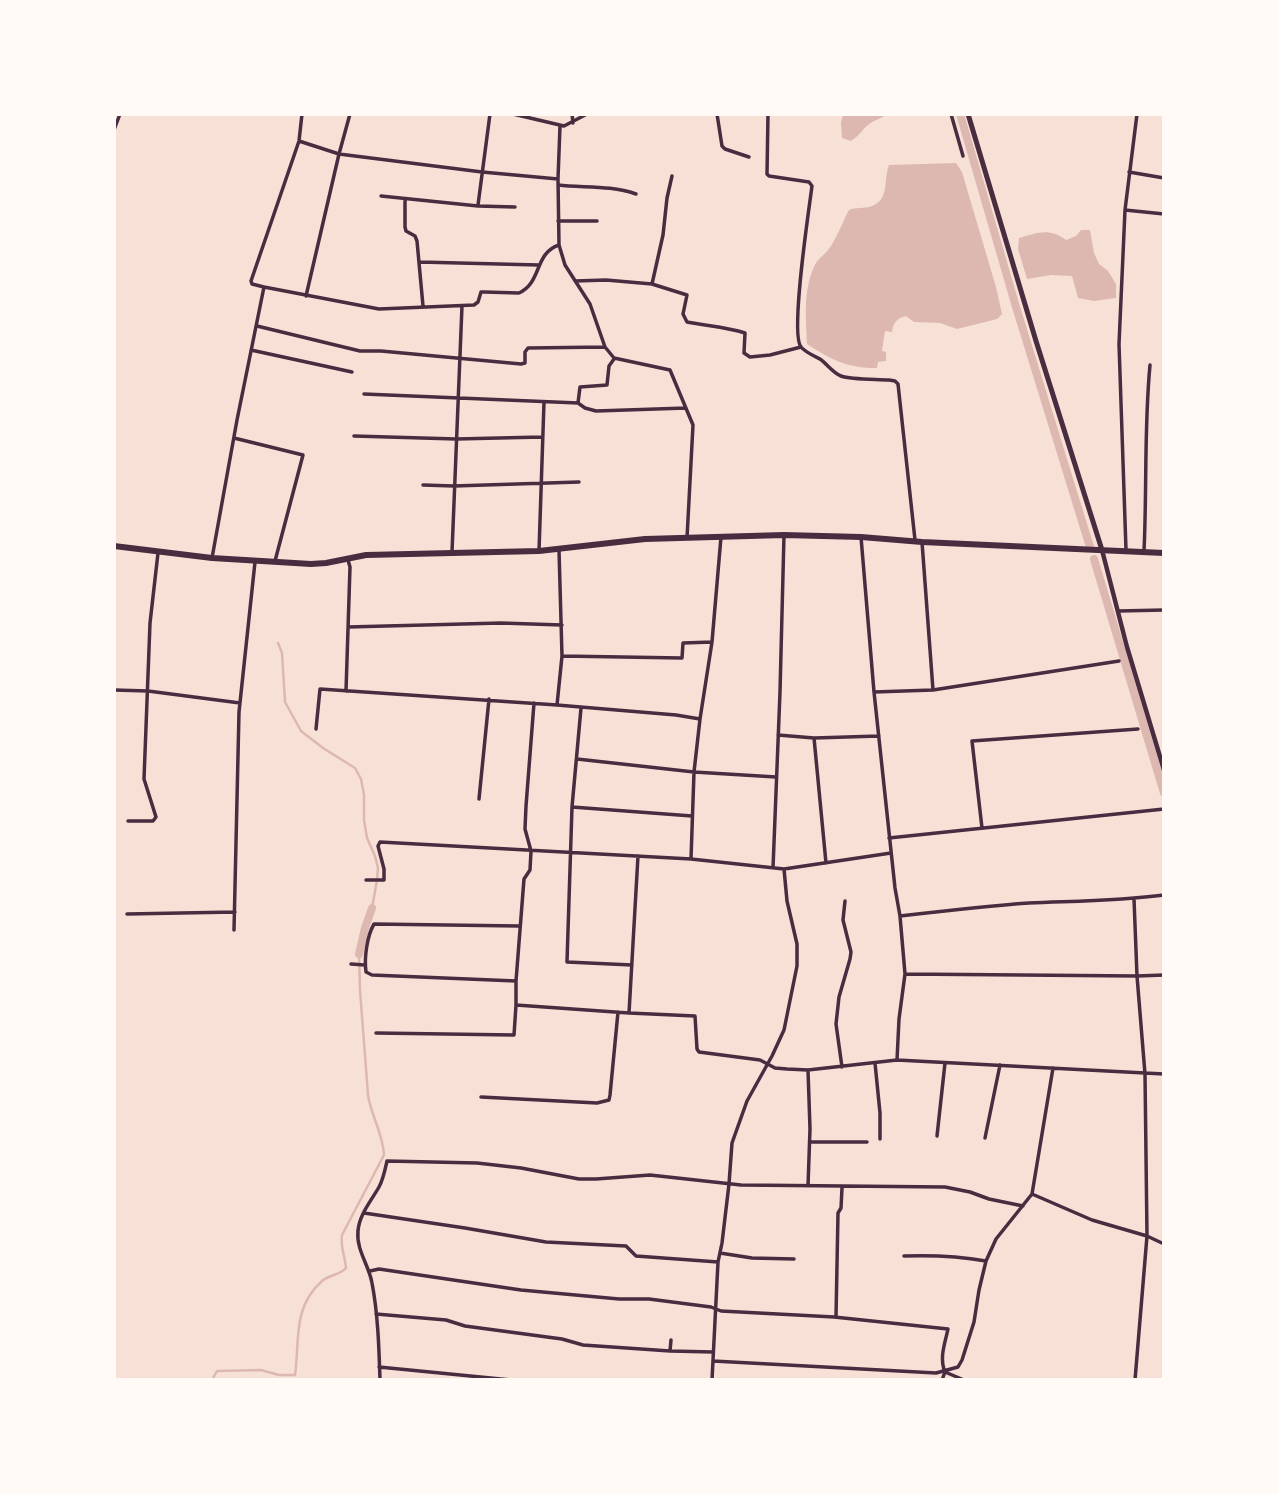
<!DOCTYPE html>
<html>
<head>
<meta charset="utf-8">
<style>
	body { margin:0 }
	#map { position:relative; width:1278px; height:1494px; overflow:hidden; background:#f7e1d7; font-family:"Times New Roman",serif }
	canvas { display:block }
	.frame { position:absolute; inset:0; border:116px solid #fffaf5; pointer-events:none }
</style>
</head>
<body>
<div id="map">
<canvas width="1278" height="1494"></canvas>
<div class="frame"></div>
</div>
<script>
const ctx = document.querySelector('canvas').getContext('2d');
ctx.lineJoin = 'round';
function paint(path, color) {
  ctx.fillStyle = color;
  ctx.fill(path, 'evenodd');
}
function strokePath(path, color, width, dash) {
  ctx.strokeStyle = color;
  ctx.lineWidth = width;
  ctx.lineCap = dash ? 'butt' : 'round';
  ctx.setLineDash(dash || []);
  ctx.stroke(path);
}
paint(new Path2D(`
	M843 114H888C882 118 874 120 868 125 861 131 859 136 851 141L842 138 841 123Z
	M956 163 962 172 996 287 1002 314 997 319 957 329 940 323 914 322 906 316C897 318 893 323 892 332L885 331 882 351 886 352V361L878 362 877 368C847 368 832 360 807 344 806 319 803 291 814 267 817 259 823 256 828 250 835 242 843 221 849 210 856 207 864 209 872 206 890 199 883 180 889 165Z
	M1081 230H1090L1094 253 1099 264 1108 271 1116 284V298L1094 301 1078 298 1072 276 1051 275 1027 279 1018 249 1019 238C1037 233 1049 227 1066 240L1076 236Z`), '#dcb8b0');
strokePath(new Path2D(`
	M278 643 282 653 285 702 301 731 323 748 355 768 361 779 364 795V820L367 838 375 856 378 868 377 880 372 908
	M212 1380 217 1371 261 1370 279 1375H295C300 1340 292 1308 322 1281 329 1275 340 1275 346 1268 345 1256 340 1247 342 1235L384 1155C383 1133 371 1116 368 1095L360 990 359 954`), '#dcb8b0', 2.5);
strokePath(new Path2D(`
	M960 114 1016 307 1090 547
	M1094 559 1164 793
	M359 954 365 928 372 908`), '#dcb8b0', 8);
strokePath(new Path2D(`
	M513 114 564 126 587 114
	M572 114 573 123
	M717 114 722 146 725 149 749 157
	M768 114 767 174 769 176 809 182 812 186C809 209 790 334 801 347 805 352 814 356 820 359 827 364 833 373 841 376 852 380 877 379 889 380L895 381 898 384 915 540
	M951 114 963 156
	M560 126 558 179 559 245 565 265 590 304 605 347 614 358 670 370 693 425 687 538
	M114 130 120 114
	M299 141 339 154 482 172 558 179
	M1129 172 1164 178
	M558 185C584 188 610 185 636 194
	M381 196 478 206 515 207
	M405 200V227L406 231 415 236 417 241 423 306
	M478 205 490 114
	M1125 210 1164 214
	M558 221H597
	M419 262 539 265
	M575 281 606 280 652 284 663 235 667 198 672 176
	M652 284 687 295 683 314 687 322C707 326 726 327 745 333L744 353 750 357 770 355 801 347
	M264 287 379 309 474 305 478 302 481 292H484L519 293C542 283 534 253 559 245
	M306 296 339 154 350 114
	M257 326 360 351H381L521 364 525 363V352L528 348 605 347
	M251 350 352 372
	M364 394 578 403 585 408 596 411 686 408
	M578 403 580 387 607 385 609 366 614 359
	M354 436 456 439 542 437
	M234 438 303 455 275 561
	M423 485 454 486 579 482
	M861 537 874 692 895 888 900 916 905 974 899 1019 897 1060
	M922 542 933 690
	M559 550 562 656 557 705 676 715 700 719
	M1126 550 1119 344 1125 210 1137 114
	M539 551 544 402
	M1144 551C1147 489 1144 427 1150 365
	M452 552 462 306
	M212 558 237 420 264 287 252 284 251 281 299 141 302 114
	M1118 611 1164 610
	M348 627 501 623 562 625
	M562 656 682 658 683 643 712 642
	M114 690 148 691 240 703
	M346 691 350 567 348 560
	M874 692 933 690 1119 661
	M581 708 572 807 567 962 632 965
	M316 729 320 689 557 705
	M778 735 814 738 879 736
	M814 738 826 863
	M577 759 694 772 776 777
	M479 799 489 699
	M572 807 692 816
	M128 821H153L156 817 144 779 150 623 158 553
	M982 828 972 741 1138 729
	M889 838 1164 809
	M691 859 694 772 700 719 712 642 721 537
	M773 868 780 692 784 535
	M366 880H384V869L378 846 380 842 691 859 784 869 891 853
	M1134 899 1137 976 1145 1074 1147 1236 1135 1380
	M127 914 235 912
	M900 916C943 911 986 906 1029 903 1074 901 1119 901 1164 895
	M234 930 239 712 255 562
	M351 964 365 965
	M905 974 1137 976 1164 975
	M516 981 524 879 530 870 531 851 525 829 526 806 534 703
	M516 1005V981L372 975 366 972C364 958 367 936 374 924L519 926
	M629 1013 638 856
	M376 1033 514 1035 516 1005 629 1013 695 1016 697 1049 699 1052 760 1060 775 1068 787 1069 808 1070 897 1060 1164 1074
	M875 1063 880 1113V1139
	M842 1067 836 1024 839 997 850 959 851 952 843 920 845 901
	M808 1070 810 1129 808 1186
	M481 1097 597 1103 609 1100 610 1095 618 1012
	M937 1136 945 1063
	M985 1138 1000 1065
	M810 1142H867
	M1032 1194 1092 1220 1147 1236 1164 1244
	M364 1213 465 1228 546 1242 626 1246 636 1256 718 1262
	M720 1253 752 1258 794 1259
	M904 1256C932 1255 958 1256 986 1261
	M370 1271 379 1269 521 1290 619 1299H649L711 1307 721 1311 834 1317 948 1329C945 1343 939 1358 945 1372
	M376 1314 446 1320 465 1326 562 1339 583 1345 670 1351 713 1352
	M836 1317 838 1213 841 1208 842 1188
	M670 1351 671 1340
	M713 1361 936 1373 958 1367 962 1360 974 1322 979 1290 986 1261 996 1239 1032 1194 1053 1068
	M379 1367 511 1380
	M945 1372 964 1380
	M380 1380C379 1348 378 1314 372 1283 369 1265 356 1250 358 1231 359 1215 371 1201 379 1187 383 1180 385 1170 387 1161L477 1163 521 1168 579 1179H596L650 1175 741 1185 945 1187 970 1192 989 1199 1023 1206
	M712 1380 718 1262 722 1243 729 1184 732 1143 747 1101 772 1056 784 1030 797 966V944L787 901 784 869
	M942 1380 945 1372`), '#4a2c40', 3.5);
strokePath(new Path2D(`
	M1102 550 1127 647 1164 770`), '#4a2c40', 4.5);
strokePath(new Path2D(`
	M968 114 1036 341 1102 550`), '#4a2c40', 5);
strokePath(new Path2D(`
	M114 546 212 558 311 564 326 563 366 555 539 551 645 539 784 535 861 537 922 542 1164 553`), '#4a2c40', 6);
</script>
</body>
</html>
